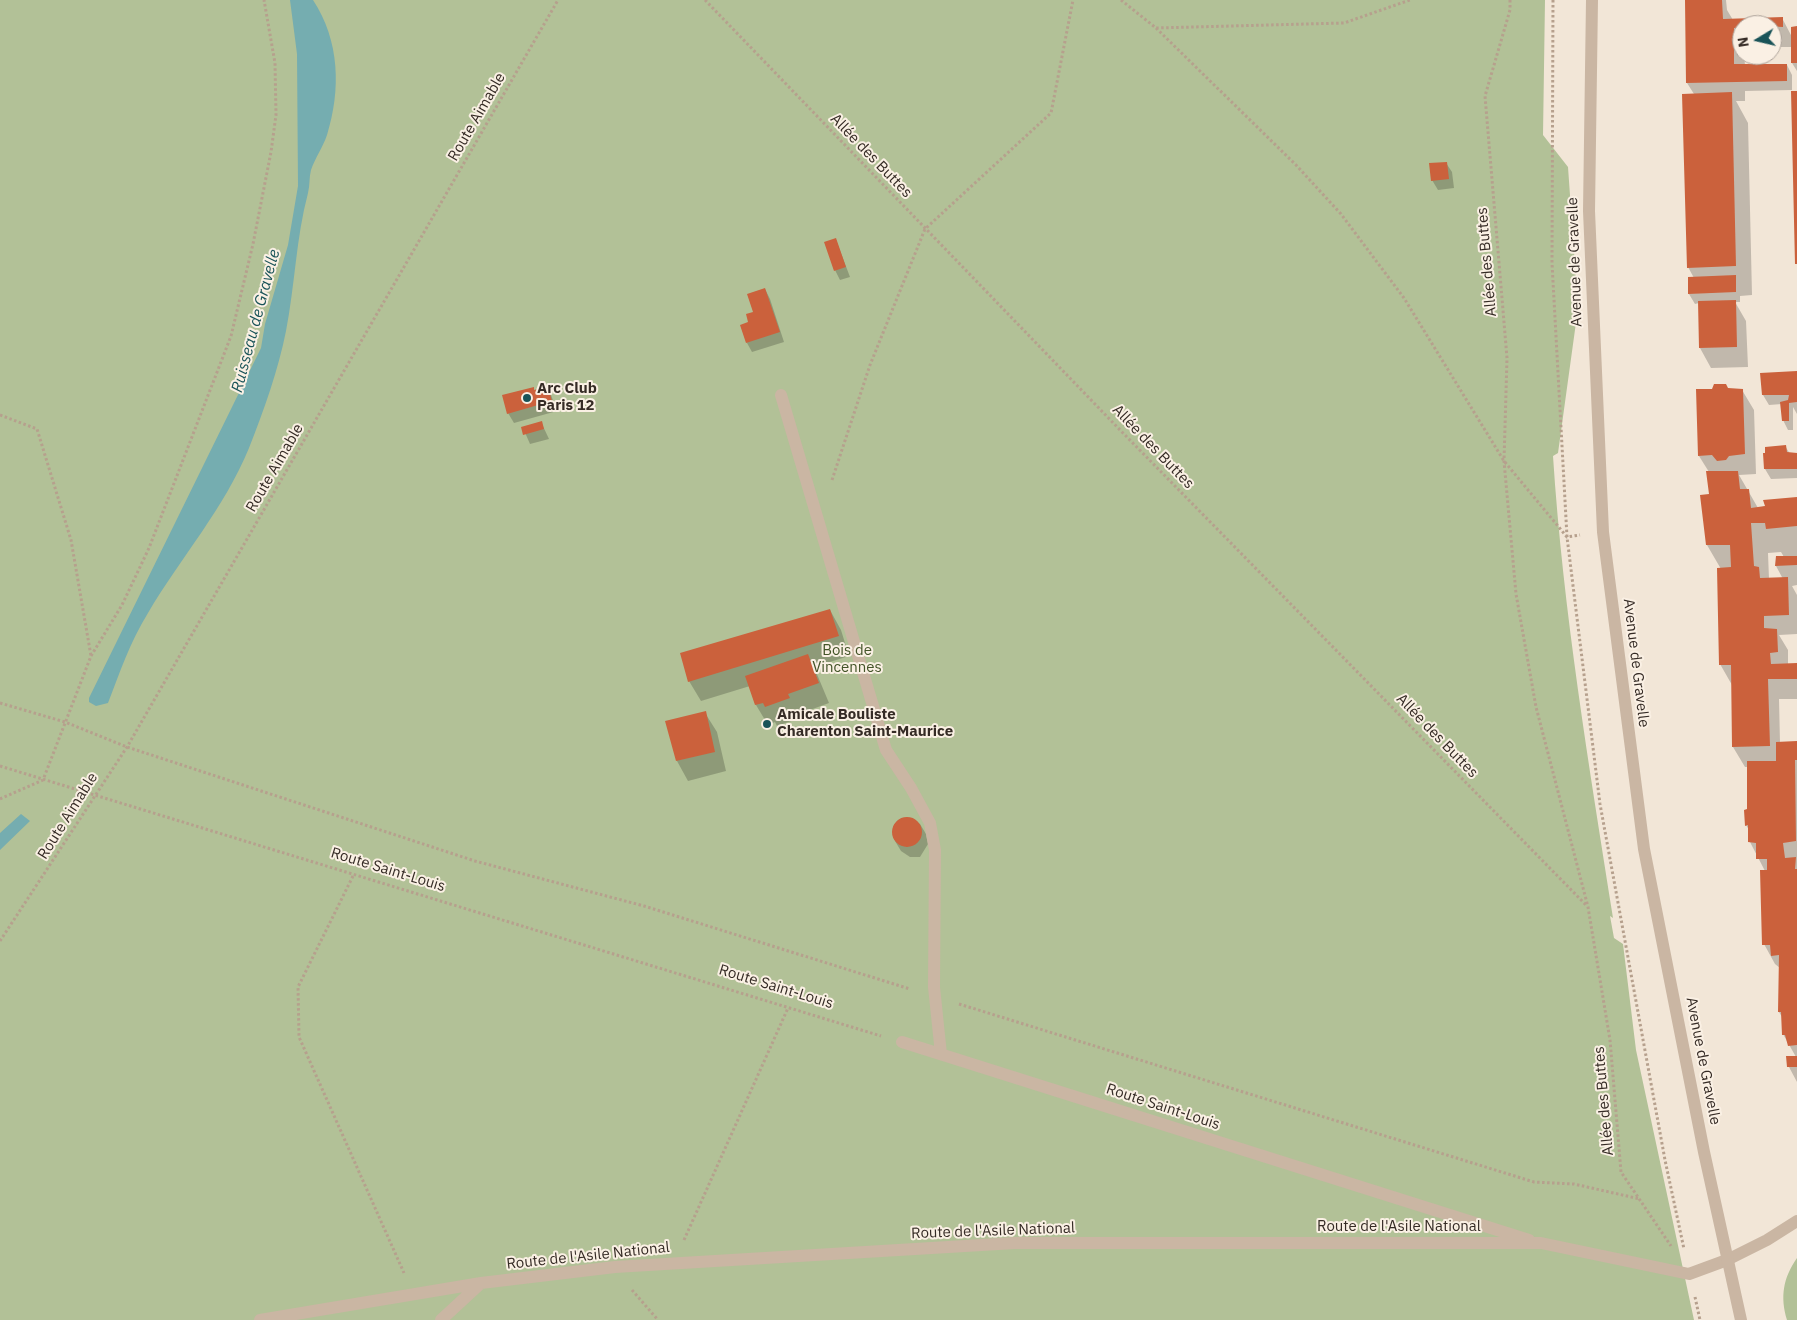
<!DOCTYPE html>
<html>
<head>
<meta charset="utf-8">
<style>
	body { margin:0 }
	#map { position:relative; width:1797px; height:1320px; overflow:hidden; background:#f2e6d7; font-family:"IBM Plex Sans",sans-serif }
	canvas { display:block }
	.north { position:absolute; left:1732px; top:15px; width:50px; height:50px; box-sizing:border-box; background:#faf0e4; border:1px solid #aba198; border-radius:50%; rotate:261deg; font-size:14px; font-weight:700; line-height:20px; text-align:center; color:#352b25 }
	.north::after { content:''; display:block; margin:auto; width:18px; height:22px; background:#195358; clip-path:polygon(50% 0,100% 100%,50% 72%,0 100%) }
</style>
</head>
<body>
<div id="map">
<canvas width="1797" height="1320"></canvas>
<div class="north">N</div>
</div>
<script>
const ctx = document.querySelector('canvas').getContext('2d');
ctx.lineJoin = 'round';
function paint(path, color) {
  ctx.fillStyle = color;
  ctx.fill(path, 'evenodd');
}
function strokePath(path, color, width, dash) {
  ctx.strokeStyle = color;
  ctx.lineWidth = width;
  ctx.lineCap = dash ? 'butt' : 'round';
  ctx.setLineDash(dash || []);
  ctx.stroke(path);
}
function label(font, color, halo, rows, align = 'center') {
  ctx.font = font + ' "IBM Plex Sans",sans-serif';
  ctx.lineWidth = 4;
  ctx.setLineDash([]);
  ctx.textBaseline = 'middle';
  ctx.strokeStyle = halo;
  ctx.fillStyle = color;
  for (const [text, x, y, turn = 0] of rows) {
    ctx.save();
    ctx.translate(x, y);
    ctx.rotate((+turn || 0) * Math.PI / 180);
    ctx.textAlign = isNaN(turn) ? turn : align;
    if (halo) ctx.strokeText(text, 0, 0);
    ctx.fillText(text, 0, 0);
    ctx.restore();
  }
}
paint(new Path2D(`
	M0 0H1545L1543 135 1568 167 1578 308 1558 453 1553 456C1563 611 1589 765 1613 918L1610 916 1614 938 1623 944 1636 1050 1694 1320H0Z
	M1797 1258V1320H1787C1780 1297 1783 1278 1797 1258Z`), '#b2c197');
paint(new Path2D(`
	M290 0H313C340 41 341 90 327 135 323 147 315 158 311 170 309 177 310 185 308 193 296 238 295 285 286 331 278 371 264 410 249 448 224 509 181 557 148 613 130 642 120 672 108 703L96 706 89 702V698L261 348 265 324 288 245 298 186 297 54Z
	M21 814 30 821 0 850V833Z`), '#75adb0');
paint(new Path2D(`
	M1686 0H1726L1727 10 1733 20 1782 18 1792 37 1797 28V71L1792 63V47H1772V25H1742V55H1744L1745 65H1787L1792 75V90L1745 91V101H1736L1748 123 1752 295 1740 296V302H1735L1746 321 1748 367 1711 368 1700 348 1699 303 1695 304 1689 294 1694 278 1688 267 1694 94 1687 83Z
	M1446 163 1452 172 1454 188 1438 190 1432 180Z
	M836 240 850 277 840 280 835 270Z
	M765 289 770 299 784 342 752 352 747 343 754 313Z
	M1797 372V414L1793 407V430H1788L1783 420 1782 404 1769 405 1763 395Z
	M548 387 557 411 514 423 508 413 533 388 535 391Z
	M1728 390H1742L1754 410 1756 474 1739 475 1758 508 1797 498V585L1792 586 1797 595V634L1779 635 1788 650V665H1797V699H1779L1780 743 1797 742V1082L1789 1067 1787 1058 1796 1057 1783 1034 1782 1017 1779 1012 1780 968 1775 964 1764 944 1765 871 1750 842 1749 830 1746 825 1749 810 1748 767H1745L1733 747 1732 685 1720 664 1721 569 1707 545 1710 495 1709 472 1699 456ZM1781 552 1784 557H1777L1776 566 1783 579H1769L1768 553Z
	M541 422 549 439 530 444 523 428Z
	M1785 446 1790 454H1797V478L1771 479 1765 469Z
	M830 610 841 630 849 656 814 667 829 703 799 714 800 718 777 726 775 722 768 725 756 705 750 686 701 701 689 681Z
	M705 713 717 732 726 771 688 781 677 761 667 722Z
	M908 818 920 824 926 834 928 844 920 857H910L901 851 895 841 893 827 898 820Z`), '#0003');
paint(new Path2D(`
	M1685 0H1722L1723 19 1783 17V27L1742 25V28H1734V64H1787V81L1686 83Z
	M1797 26V63H1791V27Z
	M1791 91H1797V264H1795Z
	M1732 92 1736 266 1687 268 1682 94Z
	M1447 162 1449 179 1431 181 1429 163Z
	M836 238 846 267 834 271 824 242Z
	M1736 275V292L1688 294V277Z
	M765 288 780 332 746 343 740 325 748 322 746 314 753 312 747 294Z
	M1736 300 1737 347 1699 348 1698 301Z
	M1797 371V402L1789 403V421H1782L1780 402 1788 400 1789 395H1762L1760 373Z
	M1714 384H1726L1728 388 1743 389 1745 454 1729 456 1726 460 1717 461 1712 455 1698 456 1696 389H1712Z
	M548 386 552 401 507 414 502 395 534 387V390Z
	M542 421 544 429 523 435 521 427Z
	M1786 445 1787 452 1797 453V469H1764L1763 453H1765V447Z
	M1706 471H1738L1740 489H1749L1751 508 1765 506 1763 500 1797 497V526L1766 529 1765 523H1751L1754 566 1759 567 1760 578 1788 577 1789 615 1764 616V628L1777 629 1778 652 1770 653 1771 664 1797 663V679H1768L1770 746 1732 747 1731 665H1719L1717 568 1731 567 1730 545H1706L1700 495 1709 494Z
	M1776 556H1797V565L1775 566Z
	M830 609 839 636 688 682 680 653Z
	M808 654 819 683 788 694 790 698 765 707 763 703 755 705 745 676Z
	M706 711 715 752 676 761 665 721Z
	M1797 741V760H1795L1796 841 1783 843 1785 858 1796 857 1795 869H1797V1045L1788 1046 1785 1035H1782L1781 1012H1778L1779 955 1771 956 1770 945H1762L1760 870H1767V859H1756V843L1748 842V825L1745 826 1744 810 1747 809V761H1776V742Z
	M892 832a15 15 0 1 1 30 0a15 15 0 1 1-30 0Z
	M1786 1056H1797V1067H1787Z`), '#cb613c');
strokePath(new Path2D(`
	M705 0 1121 431 1587 906
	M1121 0 1156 28 1344 23 1410 0
	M1510 0V10L1485 96 1507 358 1504 461 1516 594 1536 707 1588 907 1610 1040 1621 1172 1671 1246
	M1553 0 1552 263 1567 537 1600 804 1665 1160 1684 1249
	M1156 28 1296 165 1341 214 1404 298 1504 461 1567 537 1580 535
	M0 415 37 429 71 540 91 656
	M832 480 870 365 925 229 1051 113 1073 0
	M0 703 65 722 127 747 475 861 644 906 910 989
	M0 766 881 1036
	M0 799 43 780 91 656 122 605 149 548 231 336 253 244 271 152 276 115 275 63 264 0
	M353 876 298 987 299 1037 404 1273
	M0 941 127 747 558 0
	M959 1004 1534 1182 1574 1184 1640 1199
	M684 1240 788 1008
	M632 1290 658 1320
	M1695 1297 1700 1320`), '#b6a08d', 3, [2.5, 2.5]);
strokePath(new Path2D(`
	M781 395 886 750 911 788 930 823 935 850 934 987 941 1054
	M902 1042 1529 1240
	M260 1320 481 1283 615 1267 1015 1243H1541L1689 1274 1727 1260
	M441 1320 481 1283`), '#cab6a3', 12);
strokePath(new Path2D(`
	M1727 1260 1767 1240 1797 1221`), '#cab6a3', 12);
strokePath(new Path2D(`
	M1592 0 1589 211 1603 532 1644 849 1704 1152 1741 1320`), '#cab6a3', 12);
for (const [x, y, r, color] of [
	[527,398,5,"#195358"],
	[767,724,5,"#195358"]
]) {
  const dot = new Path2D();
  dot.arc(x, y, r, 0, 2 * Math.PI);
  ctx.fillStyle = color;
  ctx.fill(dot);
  strokePath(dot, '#faf0e4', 2);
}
label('15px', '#352b25', '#faf0e4', [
	["Route Aimable",477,117,-60],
	["Allée des Buttes",871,156,46],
	["Allée des Buttes",1487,262,-95],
	["Avenue de Gravelle",1575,262,-92],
	["Allée des Buttes",1153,447,46],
	["Route Aimable",275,468,-60],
	["Avenue de Gravelle",1636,663,83],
	["Allée des Buttes",1437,736,46],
	["Route Aimable",68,816,-58],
	["Route Saint-Louis",388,870,17],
	["Route Saint-Louis",776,987,17],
	["Avenue de Gravelle",1703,1061,79],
	["Allée des Buttes",1604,1101,-95],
	["Route Saint-Louis",1163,1107,18],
	["Route de l'Asile National",1399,1227],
	["Route de l'Asile National",993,1231,-2],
	["Route de l'Asile National",588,1256,-6]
]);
label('bold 15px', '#352b25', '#faf0e4', [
	["Arc Club",537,389],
	["Paris 12",537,406],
	["Amicale Bouliste",777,715],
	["Charenton Saint-Maurice",777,732]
], 'left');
label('15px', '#435428', '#faf0e4', [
	["Bois de",847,651],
	["Vincennes",847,668]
]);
label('italic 16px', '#195358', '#faf0e4', [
	["Ruisseau de Gravelle",256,321,-75]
]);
</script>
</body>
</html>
